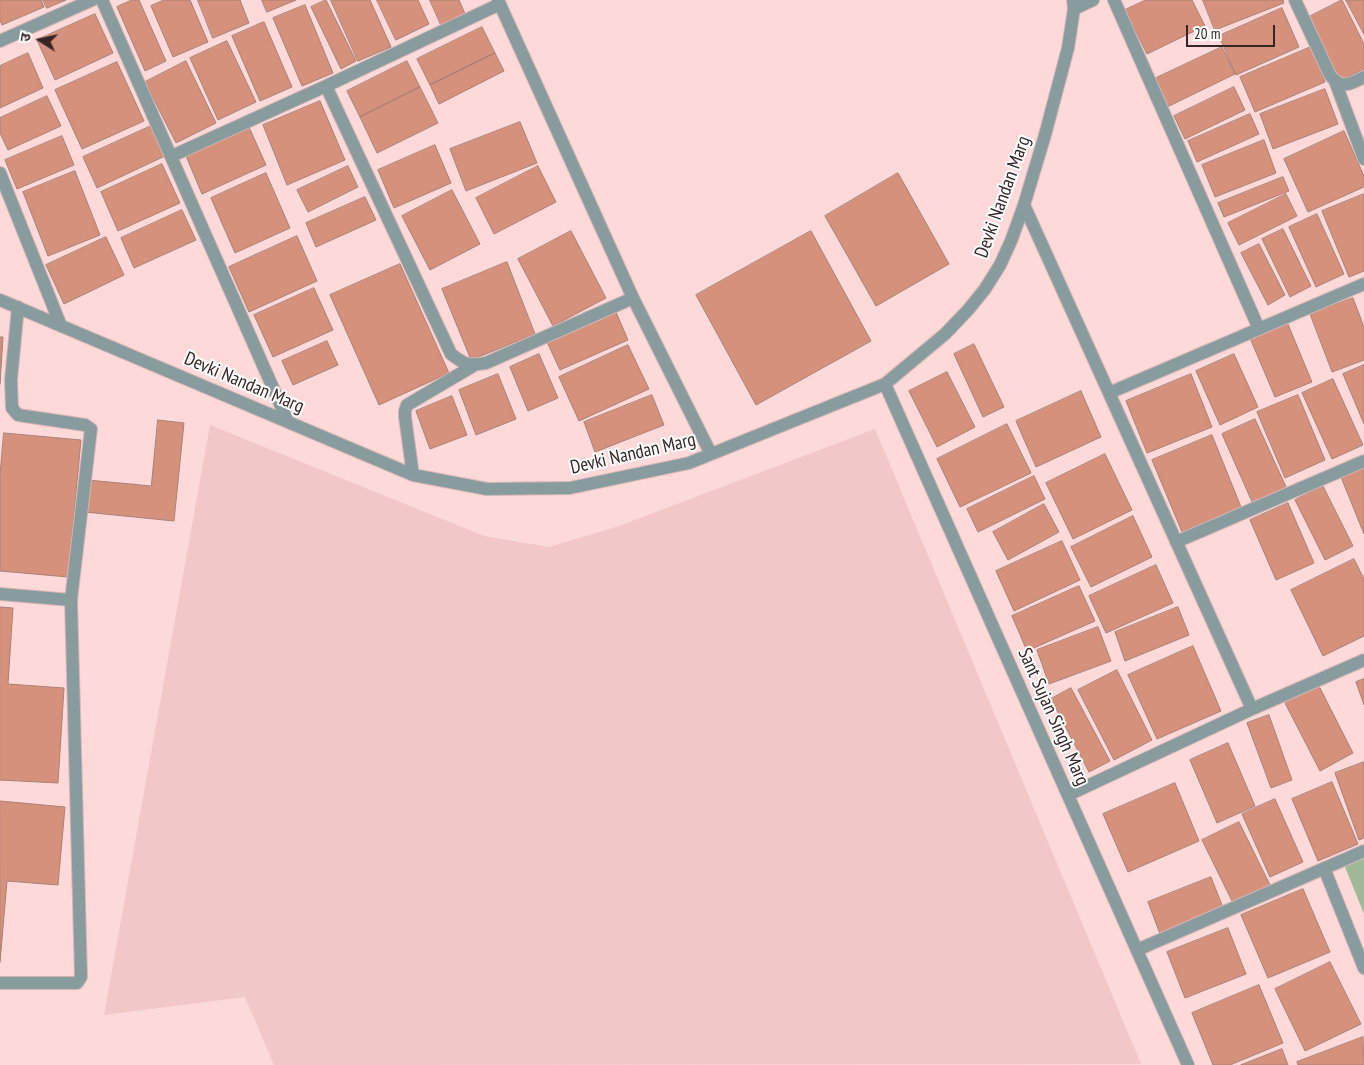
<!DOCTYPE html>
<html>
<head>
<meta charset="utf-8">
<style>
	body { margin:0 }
	#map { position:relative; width:1364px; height:1065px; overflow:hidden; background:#fed9d9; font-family:"PT Sans Narrow","Noto Sans Devanagari",sans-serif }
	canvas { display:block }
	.north { position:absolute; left:15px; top:15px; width:50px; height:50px; -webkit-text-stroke:4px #fff; paint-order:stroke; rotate:280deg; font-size:14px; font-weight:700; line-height:20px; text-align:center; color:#362525 }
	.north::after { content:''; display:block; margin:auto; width:18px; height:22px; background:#362525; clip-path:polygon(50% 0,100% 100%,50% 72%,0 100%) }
	.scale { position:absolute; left:1186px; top:25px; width:89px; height:22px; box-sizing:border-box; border:2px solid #362525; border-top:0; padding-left:6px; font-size:15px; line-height:18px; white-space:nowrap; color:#362525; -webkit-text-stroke:4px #fff; paint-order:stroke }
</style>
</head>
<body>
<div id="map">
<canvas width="1364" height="1065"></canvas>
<div class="north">उ</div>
<div class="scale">20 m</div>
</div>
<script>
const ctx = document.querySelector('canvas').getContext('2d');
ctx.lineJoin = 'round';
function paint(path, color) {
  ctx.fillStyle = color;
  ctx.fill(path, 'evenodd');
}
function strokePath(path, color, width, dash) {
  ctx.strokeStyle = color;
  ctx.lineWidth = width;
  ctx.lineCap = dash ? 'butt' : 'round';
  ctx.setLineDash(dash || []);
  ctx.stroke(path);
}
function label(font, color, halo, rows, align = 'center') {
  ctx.font = font + ' "PT Sans Narrow",sans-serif';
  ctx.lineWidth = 4;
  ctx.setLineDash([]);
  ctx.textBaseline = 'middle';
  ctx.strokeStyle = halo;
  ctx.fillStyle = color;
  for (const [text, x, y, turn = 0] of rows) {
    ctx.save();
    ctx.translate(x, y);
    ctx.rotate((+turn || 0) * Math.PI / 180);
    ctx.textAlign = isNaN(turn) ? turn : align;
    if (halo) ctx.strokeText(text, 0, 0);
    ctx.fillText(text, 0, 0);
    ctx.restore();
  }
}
paint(new Path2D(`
	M210 425 484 536 549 547 619 526 875 429 1141 1064 274 1065 245 997 104 1015Z`), '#f1c7c7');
paint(new Path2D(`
	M1364 853V914L1343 862Z`), '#a0b998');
const building = new Path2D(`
	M0 0H41L44 7 2 25 0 20Z
	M43 0H66L47 8Z
	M132 0H139L166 61 145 71 117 7Z
	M164 0H190L208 42 173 57 151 6Z
	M198 0H240L249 23 213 38Z
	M262 0H296L267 12Z
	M326 0 356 61 341 69 311 7Z
	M331 0H370L391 47 358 61Z
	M377 0H418L429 24 396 40Z
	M430 0H459L466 16 442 27Z
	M1146 0H1192L1205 26 1147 54 1125 10Z
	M1203 0H1283L1284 3 1215 30Z
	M1342 0 1364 44V69L1340 81 1309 17Z
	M1346 0H1364V34Z
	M305 5 333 73 302 86 273 18Z
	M1282 8 1299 47 1236 75 1219 36Z
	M95 14 113 53 55 80 37 40Z
	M264 22 292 87 260 101 232 36Z
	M482 27 495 53 430 85 417 59Z
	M227 41 256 102 218 120 190 58Z
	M1222 47 1235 74 1167 107 1154 79Z
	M1311 47 1325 82 1255 112 1240 77Z
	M28 53 43 88 0 108V66Z
	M495 53 504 71 439 104 430 85Z
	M186 61 216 123 176 143 145 82Z
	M407 61 420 87 360 117 347 91Z
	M117 62 144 121 82 149 55 90Z
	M420 87 438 123 377 153 360 117Z
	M1234 87 1245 110 1185 139 1174 116Z
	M1325 89 1338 124 1273 149 1260 114Z
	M47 96 61 126 8 150 0 133V118Z
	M320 101 345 160 287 185 263 125Z
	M1250 114 1259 134 1197 162 1188 141Z
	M520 122 537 163 466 191 450 149Z
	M151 126 165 156 97 188 83 157Z
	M249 127 266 165 202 194 186 156Z
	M1344 131 1364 176V187L1308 212 1284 159Z
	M62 136 74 165 17 189 5 160Z
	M1264 140 1276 173 1215 197 1202 165Z
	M435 145 451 183 394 208 378 170Z
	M162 164 180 203 118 231 101 192Z
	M348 166 358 187 308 212 297 190Z
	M538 166 556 202 494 234 476 198Z
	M75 171 100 235 48 256 23 192Z
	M266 173 290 228 235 253 211 198Z
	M898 173 949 264 876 306 825 216Z
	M1283 177 1289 191 1224 217 1218 203Z
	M452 190 480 244 430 270 402 216Z
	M1286 194 1297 216 1239 245 1228 223Z
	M1364 194V271L1349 277 1322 211Z
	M365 197 376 220 316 247 306 223Z
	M182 210 196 240 134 268 121 238Z
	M1317 214 1344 274 1316 287 1289 227Z
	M1283 229 1311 286 1290 297 1262 239Z
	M571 231 606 298 553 326 518 259Z
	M811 231 871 341 756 405 696 295Z
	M297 236 317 281 249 312 229 267Z
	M106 237 124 275 64 304 46 265Z
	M1259 244 1285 295 1268 305 1241 253Z
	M507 262 535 334 471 360 442 289Z
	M400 264 449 373 379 405 330 295Z
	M314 288 333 330 273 357 254 315Z
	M1353 298 1364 327V360L1332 372 1310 314Z
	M616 312 628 340 560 370 547 342Z
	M1287 322 1312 382 1275 397 1250 338Z
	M0 337H3L0 384Z
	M327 341 338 365 293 385 282 361Z
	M974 344 1004 407 983 417 954 354Z
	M628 345 649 389 579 421 559 377Z
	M539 354 558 398 528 411 510 367Z
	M1234 354 1258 407 1220 425 1196 371Z
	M1364 365V424L1343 374Z
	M947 372 975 427 937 447 909 391Z
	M498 374 516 419 476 435 459 390Z
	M1191 374 1212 427 1147 453 1126 401Z
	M1333 379 1363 445 1332 459 1302 393Z
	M1081 391 1101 437 1036 467 1016 421Z
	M652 395 664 425 595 452 584 422Z
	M1298 395 1325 460 1285 478 1257 412Z
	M452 396 467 435 430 449 416 411Z
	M1255 419 1287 489 1253 504 1222 434Z
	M158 420 184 423 174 521 85 512 88 480 151 486Z
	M1007 424 1031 473 960 507 937 459Z
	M4 433 81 440 68 577 0 571V475Z
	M1212 435 1241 507 1182 532 1152 460Z
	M1105 454 1132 510 1073 539 1046 483Z
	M1364 467V534L1341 477Z
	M1034 476 1045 499 978 532 967 509Z
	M1323 486 1353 546 1325 560 1295 500Z
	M1288 503 1314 563 1276 580 1250 520Z
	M1044 504 1059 532 1008 560 993 532Z
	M1133 516 1152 557 1091 587 1071 547Z
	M1062 541 1080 580 1014 611 996 571Z
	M1354 559 1364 579V636L1323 656 1291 590Z
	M1156 565 1173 603 1106 633 1089 596Z
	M1079 586 1095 621 1027 651 1012 616Z
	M0 607 13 608 8 684 64 688 58 783 0 780Z
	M1178 607 1189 635 1125 661 1115 632Z
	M1098 627 1111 661 1049 684 1037 650Z
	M1193 646 1221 711 1157 739 1128 675Z
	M1117 670 1152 740 1114 760 1078 690Z
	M1364 679V705L1356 682Z
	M1319 686 1353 753 1320 771 1285 703Z
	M1071 688 1110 761 1089 772 1051 699Z
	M1269 715 1292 780 1271 788 1247 723Z
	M1228 743 1255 806 1217 823 1190 760Z
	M1364 762V838L1359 840 1335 773Z
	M1332 782 1358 844 1318 861 1292 799Z
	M1175 783 1199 841 1128 872 1103 814Z
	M1275 799 1303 862 1270 877 1242 814Z
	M0 801 65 807 58 885 7 881 0 962Z
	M1239 822 1270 885 1233 903 1202 840Z
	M1211 877 1224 910 1160 934 1148 902Z
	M1303 889 1330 952 1268 978 1241 915Z
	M1228 928 1246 974 1185 998 1167 952Z
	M1330 962 1361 1024 1305 1051 1275 989Z
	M1259 985 1283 1043 1230 1065H1213L1192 1013Z
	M1363 1037 1364 1065H1298L1297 1062Z
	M1282 1049 1288 1065H1241Z`);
paint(building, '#d6917d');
strokePath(building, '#a88176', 1);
const lane = new Path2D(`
	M0 594 71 600
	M0 983H77L81 977 71 600 91 429 85 425 18 415 12 408 11 380 18 307`);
const street = new Path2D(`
	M102 0 288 422
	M498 0 633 298 711 454
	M1114 0 1259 329
	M1295 0 1330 75C1341 90 1351 84 1364 77
	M500 4 326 86 451 354C465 365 469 366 486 363L633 298
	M1074 9 1093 0
	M0 41 92 0
	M1335 81 1364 159
	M172 156 326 86
	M0 173 61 326
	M1024 205 1252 709
	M0 300 413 475 487 489 570 488 689 463 885 384 945 334 968 310 985 289 1000 265 1011 241 1024 205 1045 135 1068 48 1074 9 1073 0
	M885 384 1188 1065
	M1109 393 1364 284
	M413 475 405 417V411L407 405 473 366
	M1176 542 1364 461
	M1068 795 1252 709 1364 660
	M1324 868 1364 968
	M1137 950 1364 851`);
strokePath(lane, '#d6b5b5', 14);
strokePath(street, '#d6b5b5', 14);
strokePath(lane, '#889c9d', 12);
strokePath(street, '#889c9d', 12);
label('19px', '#362525', '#fff', [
	["Devki Nandan Marg",1003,197,-70],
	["Devki Nandan Marg",244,383,23],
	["Devki Nandan Marg",633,454,-13],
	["Sant Sujan Singh Marg",1053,717,66]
]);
</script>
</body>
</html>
